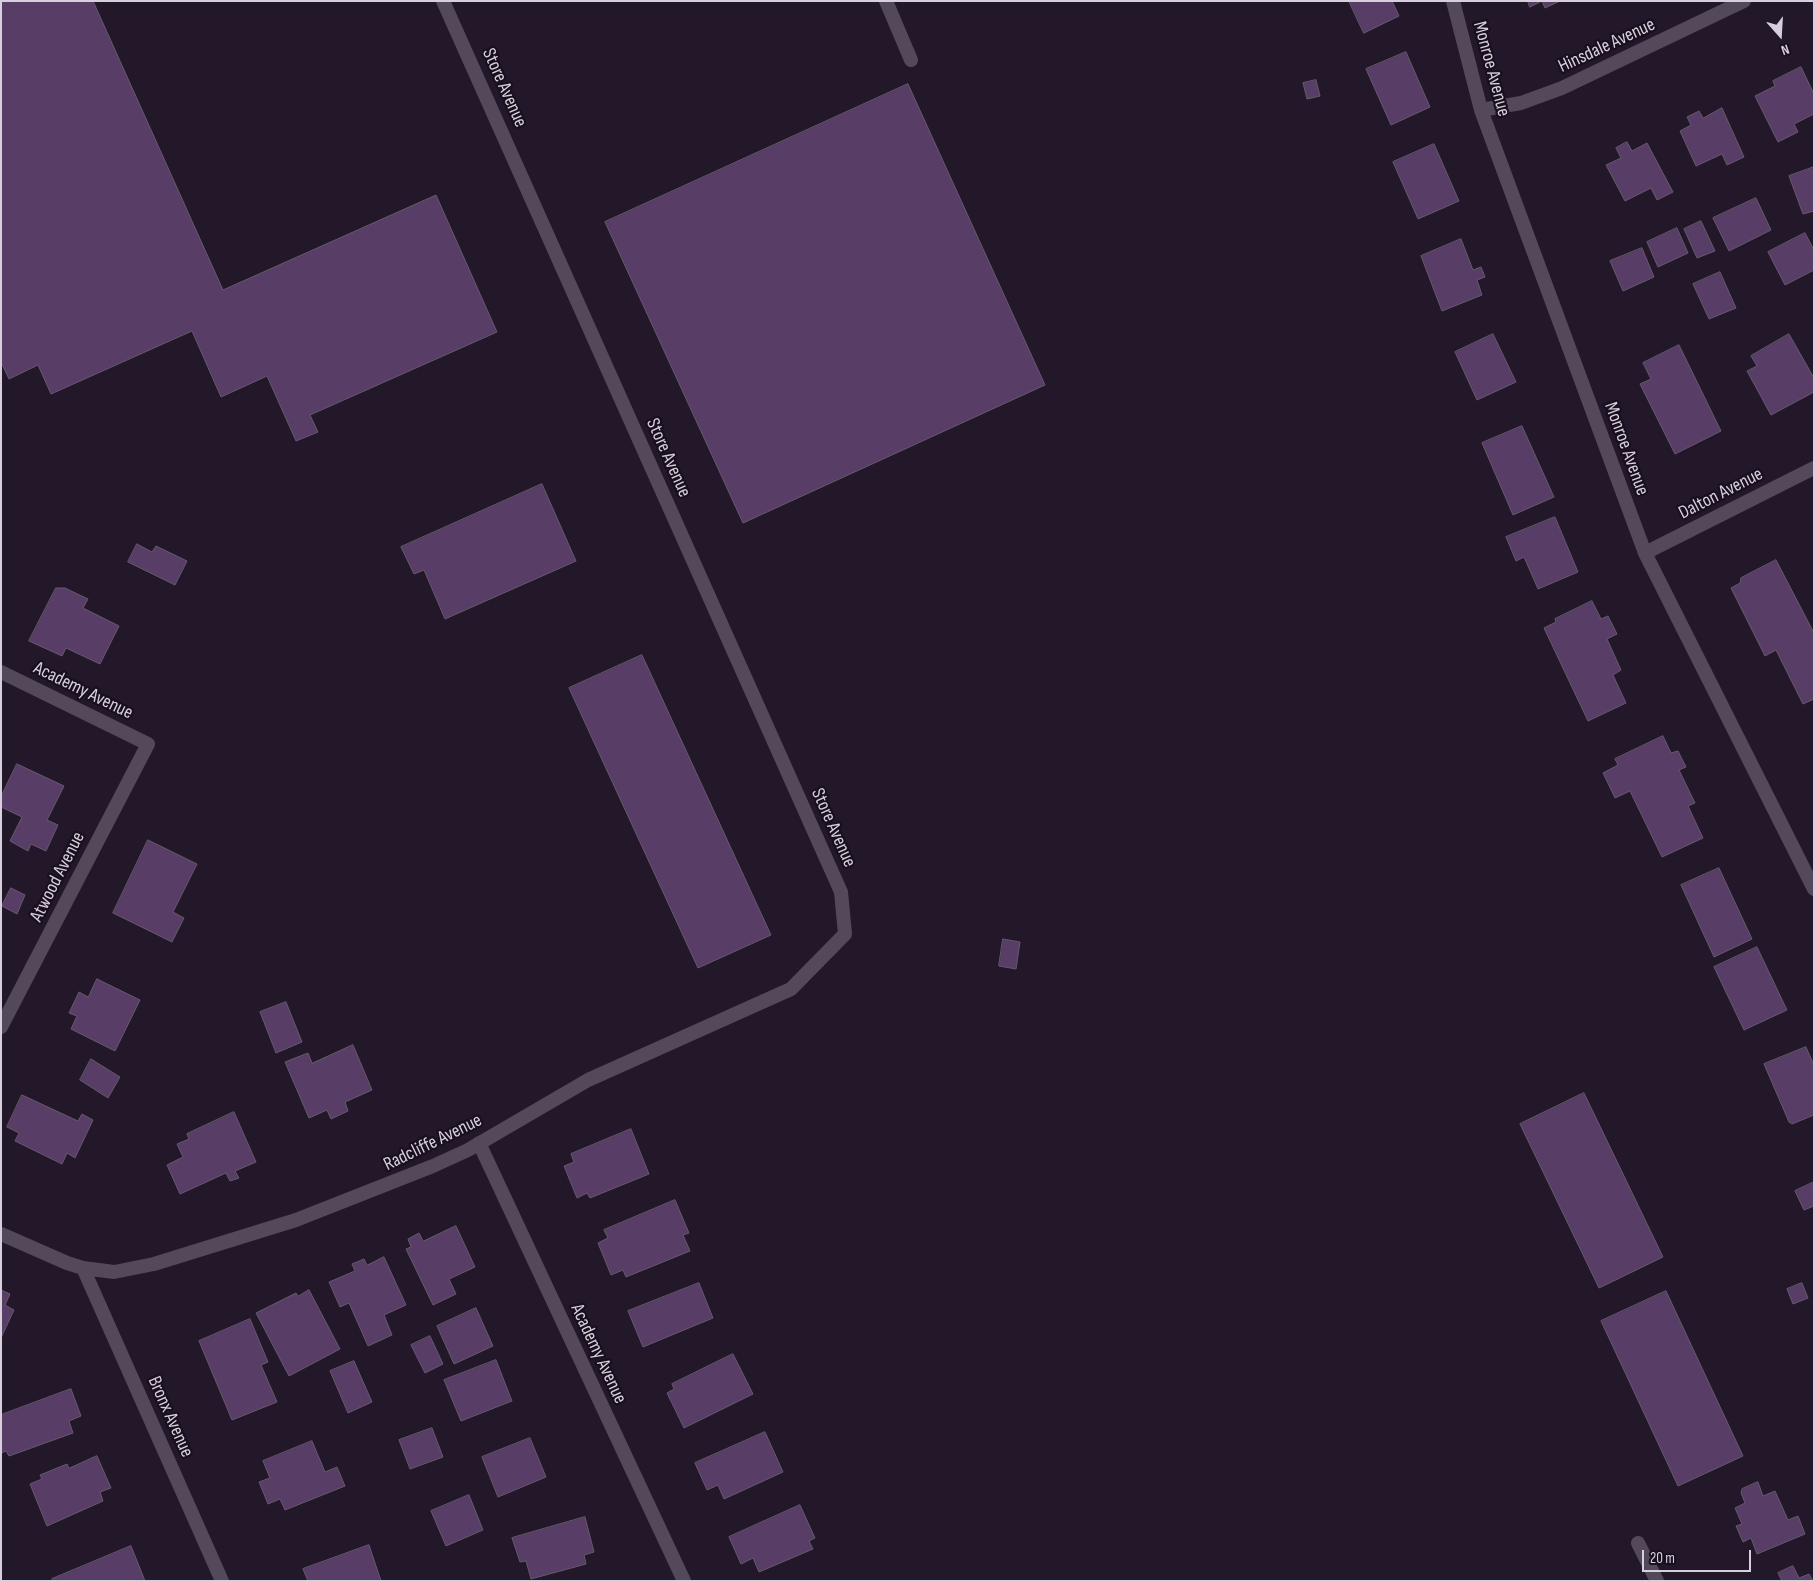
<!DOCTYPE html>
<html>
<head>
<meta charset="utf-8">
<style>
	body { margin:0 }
	#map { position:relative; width:1815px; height:1582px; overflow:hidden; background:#231829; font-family:"Sofia Sans Condensed",sans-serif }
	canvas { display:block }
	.frame { position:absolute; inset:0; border:2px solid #d7cfdb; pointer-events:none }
	.north { position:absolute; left:1755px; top:10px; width:50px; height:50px; -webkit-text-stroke:4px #1a0f1f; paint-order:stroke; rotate:161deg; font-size:14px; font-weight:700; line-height:20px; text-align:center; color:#d7cfdb }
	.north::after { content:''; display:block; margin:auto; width:18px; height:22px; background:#d7cfdb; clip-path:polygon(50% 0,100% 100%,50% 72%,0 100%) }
	.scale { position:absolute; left:1642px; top:1550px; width:109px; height:22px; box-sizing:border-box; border:2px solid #d7cfdb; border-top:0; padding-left:6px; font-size:15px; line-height:18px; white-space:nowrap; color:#d7cfdb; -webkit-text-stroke:4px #1a0f1f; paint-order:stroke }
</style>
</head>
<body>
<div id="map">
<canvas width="1815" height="1582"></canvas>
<div class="frame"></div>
<div class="north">N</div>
<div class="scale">20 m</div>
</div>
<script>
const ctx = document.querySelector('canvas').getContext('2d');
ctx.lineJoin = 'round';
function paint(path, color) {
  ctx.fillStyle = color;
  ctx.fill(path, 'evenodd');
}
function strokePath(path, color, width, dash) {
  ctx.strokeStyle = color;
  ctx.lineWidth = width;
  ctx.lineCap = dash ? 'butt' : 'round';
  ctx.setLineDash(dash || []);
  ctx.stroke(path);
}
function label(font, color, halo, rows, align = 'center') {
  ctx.font = font + ' "Sofia Sans Condensed",sans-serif';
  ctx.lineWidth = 4.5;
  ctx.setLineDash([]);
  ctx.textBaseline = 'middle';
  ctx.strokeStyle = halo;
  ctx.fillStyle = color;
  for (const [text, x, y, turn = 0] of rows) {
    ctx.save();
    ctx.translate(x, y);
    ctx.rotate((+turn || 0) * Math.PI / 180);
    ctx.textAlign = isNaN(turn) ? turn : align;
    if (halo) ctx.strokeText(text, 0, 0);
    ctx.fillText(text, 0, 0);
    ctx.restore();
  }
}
const building = new Path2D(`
	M1 1H93L223 290 436 195 497 332 310 415 318 432 296 441 267 376 221 397 192 331 51 394 38 365 9 379 1 362Z
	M1349 1H1392L1399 16 1364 33Z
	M1528 1H1560L1545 8 1542 1 1530 7Z
	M1406 52 1430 107 1391 125 1366 69Z
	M1801 67 1814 94V114L1794 124 1798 132 1778 142 1755 96 1775 86 1773 81Z
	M1316 80 1320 96 1307 99 1303 83Z
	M908 84 1045 385 743 523 605 222Z
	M1722 108 1744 157 1727 165 1722 154 1696 166 1680 131 1691 125 1687 117 1699 111 1703 118Z
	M1627 142 1632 151 1647 143 1673 192 1657 200 1651 188 1625 201 1606 165 1621 158 1616 148Z
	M1434 144 1459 201 1418 219 1393 162Z
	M1814 167V211L1803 214 1789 176Z
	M1756 198 1771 230 1729 251 1713 218Z
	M1701 221 1715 251 1697 258 1684 229Z
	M1677 228 1688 253 1658 267 1647 242Z
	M1805 233 1814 250V270L1785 285 1768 252Z
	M1461 239 1473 270 1481 267 1485 277 1477 280 1482 295 1442 311 1421 256Z
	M1642 248 1654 277 1623 291 1610 261Z
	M1720 272 1736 308 1709 319 1693 284Z
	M1493 334 1516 382 1477 400 1455 352Z
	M1789 334 1814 378V392L1771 415 1747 371 1757 366 1751 356Z
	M1679 345 1721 431 1675 454 1640 384 1651 379 1643 363Z
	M1522 426 1554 497 1513 515 1482 443Z
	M542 484 576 561 445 619 424 570 414 574 401 547Z
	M1555 517 1578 572 1538 589 1524 557 1516 561 1506 537Z
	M137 544 152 552 156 546 187 561 175 585 128 562Z
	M1776 560 1814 633V699L1803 704 1776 650 1765 656 1731 588 1740 583 1741 578Z
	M56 588H65L88 599 83 608 119 626 100 664 66 648 62 656 29 641Z
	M1592 601 1601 619 1608 616 1617 634 1607 639 1621 670 1613 675 1626 703 1588 721 1544 628 1556 622 1555 619Z
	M642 655 771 935 698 968 569 688Z
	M1663 736 1671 753 1678 751 1686 767 1679 770 1695 803 1688 806 1703 838 1662 857 1630 791 1615 798 1603 773 1618 765 1615 759Z
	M17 764 64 786 47 820 58 825 46 851 31 844 28 851 10 841 22 817 1 807V797Z
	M148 840 197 864 173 912 184 918 172 942 113 913Z
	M1719 868 1752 939 1714 957 1681 885Z
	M11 888 25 895 17 914 2 906Z
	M1003 939 1020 942 1016 969 999 966Z
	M1757 947 1787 1010 1744 1030 1714 967Z
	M97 979 140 1000 115 1051 71 1029 77 1016 69 1013 79 992 88 997Z
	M286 1002 302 1042 276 1053 260 1012Z
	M353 1045 372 1090 345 1102 348 1111 331 1119 327 1110 309 1118 285 1062 308 1053 312 1063Z
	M1806 1047 1814 1065V1115L1792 1124 1789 1122 1764 1064Z
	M91 1059 120 1077 108 1098 80 1080Z
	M1584 1093 1663 1257 1599 1288 1520 1124Z
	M22 1095 78 1121 82 1114 93 1120 75 1158 67 1153 62 1164 15 1141 19 1133 7 1127Z
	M234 1112 256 1162 235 1171 239 1178 230 1181 226 1173 180 1194 167 1165 183 1157 177 1144 189 1139 187 1134Z
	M631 1129 649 1174 590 1198 587 1193 577 1198 564 1166 574 1162 571 1154Z
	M1814 1182V1206L1804 1210 1795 1191Z
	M675 1200 689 1233 683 1235 690 1251 626 1277 623 1270 611 1275 598 1243 608 1238 604 1230Z
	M456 1226 475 1267 449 1279 456 1294 433 1305 406 1249 411 1247 408 1239 419 1233 423 1241Z
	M384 1257 406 1305 384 1315 392 1335 368 1346 349 1303 340 1307 329 1282 355 1271 352 1264 364 1259 367 1265Z
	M699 1283 713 1318 643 1347 628 1311Z
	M1802 1283 1808 1298 1793 1304 1787 1289Z
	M1 1290 10 1294 5 1305 14 1310 1 1338Z
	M309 1290 340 1349 289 1376 256 1313 296 1293 298 1296Z
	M1666 1291 1743 1456 1678 1486 1601 1321Z
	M476 1308 493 1346 454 1364 437 1326Z
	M250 1319 268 1362 261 1365 277 1402 232 1420 199 1341Z
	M430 1336 443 1364 425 1373 411 1345Z
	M733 1354 753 1394 684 1428 667 1393 674 1389 672 1384Z
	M496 1360 512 1401 461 1421 444 1380Z
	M354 1361 372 1402 348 1413 330 1371Z
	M71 1389 81 1416 69 1421 73 1433 9 1456 6 1451 1 1453V1415Z
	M432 1428 443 1457 410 1469 399 1440Z
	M765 1432 783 1472 724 1499 718 1485 707 1490 695 1463Z
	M530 1438 546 1477 498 1497 482 1457Z
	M312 1441 325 1472 337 1467 345 1486 285 1510 280 1499 268 1504 259 1482 270 1478 263 1461Z
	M97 1456 111 1488 100 1492 103 1501 47 1526 30 1484 42 1479 40 1475 67 1464 69 1468Z
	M1758 1482 1763 1496 1775 1491 1788 1520 1798 1516 1805 1534 1757 1554 1751 1538 1743 1542 1736 1526 1742 1524 1735 1508 1745 1503 1741 1493 1742 1489Z
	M469 1495 483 1530 446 1546 431 1511Z
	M800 1505 815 1538 809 1541 813 1549 759 1572 753 1558 741 1564 729 1537Z
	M585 1517 594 1552 584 1555 586 1564 531 1579 526 1561 520 1562 512 1538Z
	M369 1545 381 1581H308L303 1569Z
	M131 1546 145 1581H53L52 1579Z
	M1793 1566 1799 1578 1809 1574 1813 1581H1782L1778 1573Z`);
paint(building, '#583d67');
strokePath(building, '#66596d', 1);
strokePath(new Path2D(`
	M886 1 911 60
	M1453 1 1481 110 1645 553 1814 889
	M1481 110 1521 103 1562 88 1744 1
	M1645 553 1814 468
	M1 672 148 744 1 1027
	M479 1143 684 1581
	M1 1234 67 1263 83 1268 114 1272 154 1264 296 1220 433 1166 468 1150 588 1080 791 989 845 934 841 892 443 1
	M83 1268 222 1581
	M1638 1543 1657 1581`), '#54485b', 14);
label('19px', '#d7cfdb', '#1a0f1f', [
	["Hinsdale Avenue",1607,46,-25],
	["Monroe Avenue",1491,69,75],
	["Store Avenue",504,88,66],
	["Monroe Avenue",1626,449,70],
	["Store Avenue",668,458,66],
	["Dalton Avenue",1721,494,-27],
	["Academy Avenue",83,691,26],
	["Store Avenue",833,828,66],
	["Atwood Avenue",58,877,-63],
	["Radcliffe Avenue",433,1143,-26],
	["Academy Avenue",598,1354,65],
	["Bronx Avenue",170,1417,66]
]);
</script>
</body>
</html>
